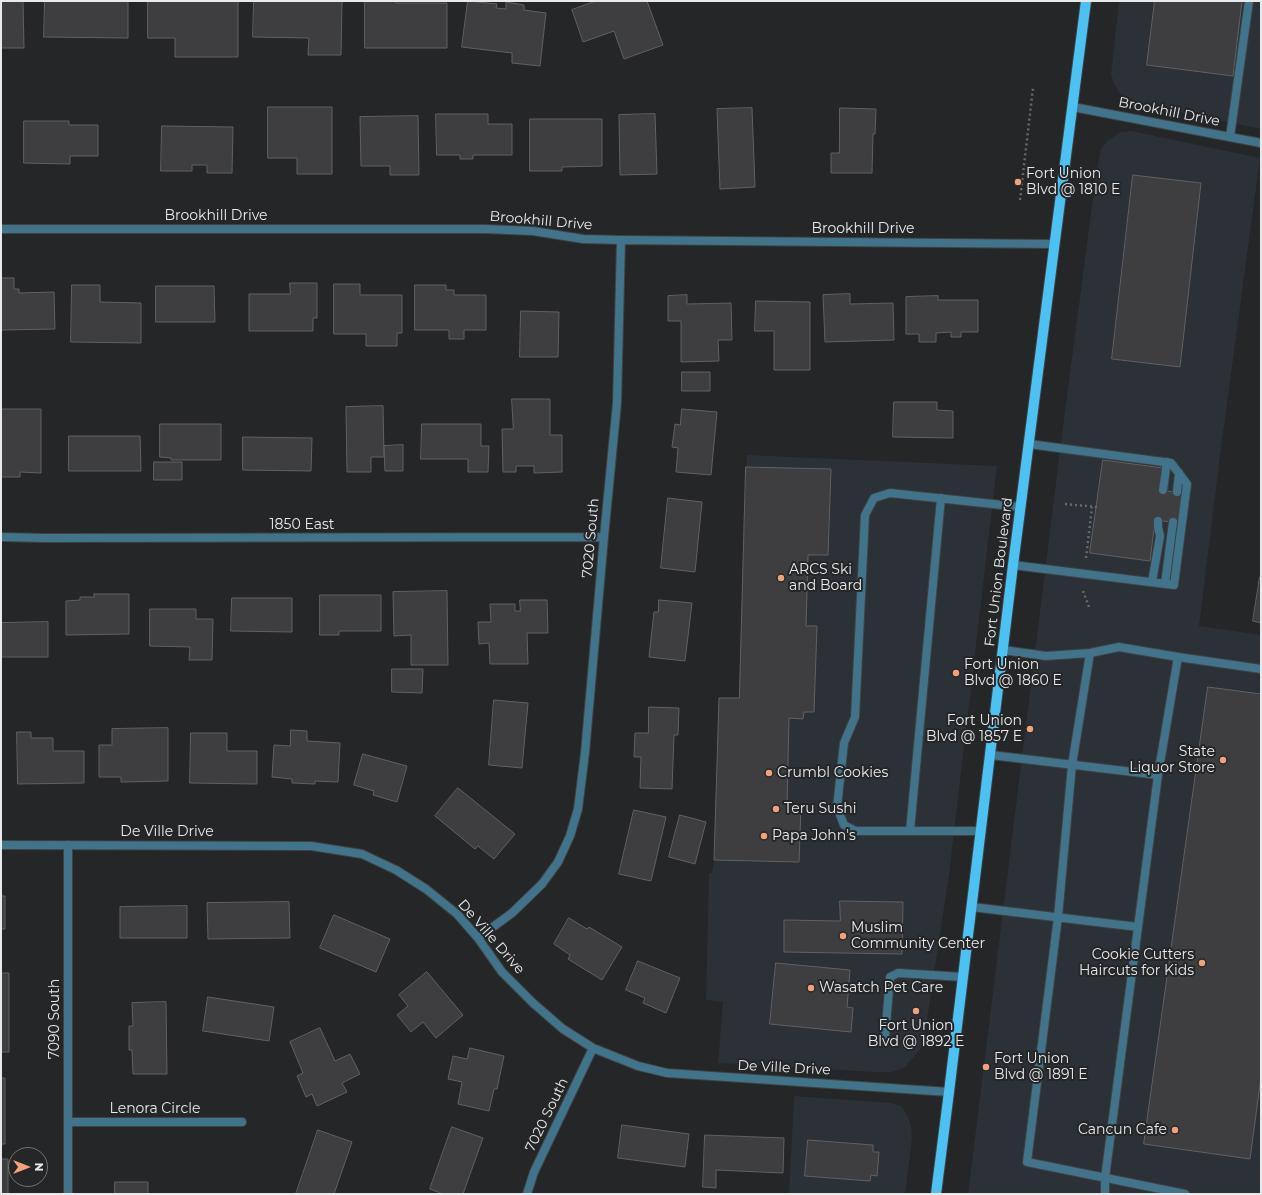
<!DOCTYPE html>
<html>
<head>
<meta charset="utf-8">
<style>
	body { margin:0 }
	#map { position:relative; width:1262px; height:1195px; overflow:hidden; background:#242628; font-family:Montserrat,sans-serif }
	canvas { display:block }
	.frame { position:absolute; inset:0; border:2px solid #e8e9eb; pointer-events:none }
	.north { position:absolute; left:8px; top:1147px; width:40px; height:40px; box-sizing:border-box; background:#242628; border:1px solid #727476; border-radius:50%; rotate:90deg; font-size:11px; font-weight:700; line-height:16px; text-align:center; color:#e8e9eb }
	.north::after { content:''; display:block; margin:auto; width:14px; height:18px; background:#f1a17c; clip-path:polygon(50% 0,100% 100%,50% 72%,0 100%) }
</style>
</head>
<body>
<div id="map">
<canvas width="1262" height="1195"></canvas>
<div class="frame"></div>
<div class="north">N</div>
</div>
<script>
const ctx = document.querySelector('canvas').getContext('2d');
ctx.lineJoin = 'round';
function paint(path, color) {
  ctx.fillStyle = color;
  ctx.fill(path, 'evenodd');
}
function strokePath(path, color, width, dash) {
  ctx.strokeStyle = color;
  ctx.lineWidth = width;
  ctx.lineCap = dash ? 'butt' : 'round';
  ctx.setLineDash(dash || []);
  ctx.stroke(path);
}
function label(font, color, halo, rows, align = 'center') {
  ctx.font = font + ' Montserrat,sans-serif';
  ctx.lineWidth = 4;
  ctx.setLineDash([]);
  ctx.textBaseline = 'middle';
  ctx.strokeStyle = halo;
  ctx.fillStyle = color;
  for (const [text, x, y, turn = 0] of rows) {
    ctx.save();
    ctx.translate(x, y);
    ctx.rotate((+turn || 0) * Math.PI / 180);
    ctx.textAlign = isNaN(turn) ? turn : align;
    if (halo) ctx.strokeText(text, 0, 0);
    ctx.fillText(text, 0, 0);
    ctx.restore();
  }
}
paint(new Path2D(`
	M1119 1H1261V129L1154 107 1127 100 1119 92 1114 84 1111 74Z
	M1131 131 1260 158 1220 456 1199 626 1261 635V1194H968L1062 434 1096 175 1101 149 1107 141 1121 132Z
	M747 455 997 466 949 875 927 1020 920 1050 905 1067 892 1072H873L718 1063 723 1002 706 1000 709 873H712L714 860 719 698H739Z
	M794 1096 891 1103 902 1107 907 1115 911 1125 912 1138 905 1194H789Z`), '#2c3037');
const building = new Path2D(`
	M1 1H23L24 48H1Z
	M45 1H128V38L44 37Z
	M148 1H238V57H175V38H148Z
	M254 1H342L341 55H308L309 38 253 37Z
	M365 1H396V3H447V48H365Z
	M468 1 497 4 496 8 506 9V2L524 5V10L546 13 540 66 512 63V53L462 47Z
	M596 1H647L663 45 624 59 614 31 583 42 572 10Z
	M1155 1H1242L1233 76 1147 65Z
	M268 107H332V174H297V158H268Z
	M752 108 755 187 720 189 717 109Z
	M840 108 876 109 875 134H873L872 173H831V153H839Z
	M436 114H488V124H512V155H473V159H460V155H437Z
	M655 114 657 174 620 175 619 115Z
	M418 116 419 175H390V166H361L360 117Z
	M530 119H602V166L562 167V171H530Z
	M24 121H69V125H98V156H70V164L24 163Z
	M162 126 233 127 232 173H207V165H192V171H161Z
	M1133 175 1201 183 1180 367 1112 359Z
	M1 278H14V289H19V293L54 292 55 329 1 330Z
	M290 283H317V318H313V331H249V294H290Z
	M334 284H360V295H402V333H397V346H366V334H334Z
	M72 285H100V302L141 303V343L71 342Z
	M415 285H446V290H454V295H486V330H464V339H449V330H415Z
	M156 286H214L215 322H156Z
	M850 294V304L893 303 894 340 825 342 823 295Z
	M687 295V304L731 303 732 340H718L719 361 681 362V321H668V296Z
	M938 296V300H978V332H961V337H951V332L936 333V342H919V334H906V297Z
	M756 301 810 302V370H774V331H755Z
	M521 311 559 312 558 357H520Z
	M682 372H710V391H682Z
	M512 399H550V435H562V472L534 473V466H516V472H503L502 429H513Z
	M894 402H937V410L953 411V438L893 437Z
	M383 406 384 457H371V472H347L346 407Z
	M2 409H41V473L20 472V477H1Z
	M682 409 717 412 711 475 676 472 678 448 672 447 675 424 680 425Z
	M160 424H221V460H171V458L160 457Z
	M422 424H481V446H489L488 472H468V459H421Z
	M69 436H140L141 471H69Z
	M243 437 312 438 311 471 243 470Z
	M403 445V471H385L384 446Z
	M1103 460 1163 468 1160 490 1182 493 1178 523 1155 520 1150 561 1090 553Z
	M154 462H182V480H154Z
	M746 467 831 469 828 555H808L806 626H817L814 712H804L803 719 789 718 787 805 801 806 799 862 714 860 719 698H739Z
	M668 498 702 502 695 572 661 568Z
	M1260 577H1261V623L1253 621Z
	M447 591 448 665H411V635L394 636 393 592Z
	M94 594H129V634L66 635V601L80 600V597H94Z
	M320 595H381V631H339V635H320Z
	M232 598H292V632L231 631Z
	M520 600H547L548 633H527L528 664H490L489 643 479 644 478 622H491L490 604H515V611H520Z
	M659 600 692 603 685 661 649 657 654 612H658Z
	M150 609H196V619H213L212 660H189L190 647 150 646Z
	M48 622V657H1V623Z
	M392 669H423L422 693 392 692Z
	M1208 687 1261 694V1077L1250 1159 1144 1144Z
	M494 700 528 703 522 768 489 765Z
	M649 707 679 708 678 735H674L672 789 640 788 641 757H634L635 733H648Z
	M168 728V781L121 782V777H99V745H112V729Z
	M291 730 307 731V741L340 743 338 782 315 781V784L292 783V779L272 777 274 745 290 746Z
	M17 732H31V738H53V751H84V783L18 784Z
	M191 733H227V751H257V784L190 783Z
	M363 754 407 766 397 802 373 795 374 791 354 785Z
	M458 788 515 834 494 859 478 846 475 849 435 816Z
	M634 810 666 817 651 881 619 874Z
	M680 815 706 822 695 864 669 857Z
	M1 896H5V929H1Z
	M840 901 903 902 902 954 784 952V920L840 921Z
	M289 902 290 938 208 939 207 903Z
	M187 906V938H120V907Z
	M334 915 390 939 376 972 320 948Z
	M569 918 587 929 589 927 622 947 602 980 568 959 570 955 554 944Z
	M638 961 680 978 666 1013 643 1003 645 998 626 990Z
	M776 963 850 970 847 1007 853 1008 851 1032 770 1024Z
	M427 972 463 1015 436 1038 423 1022 411 1032 397 1015 408 1006 399 995Z
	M1 973H9V1052H1Z
	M208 997 274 1007 269 1041 203 1031Z
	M166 1002 167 1074H133L132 1050H129V1026H133L132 1003Z
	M320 1028 335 1061 350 1054 360 1074 342 1083 347 1092 317 1106 312 1094 306 1097 297 1076 303 1073 290 1042Z
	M470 1048 504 1056 497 1089H494L489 1111 458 1104 462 1082 448 1079 453 1056 467 1059Z
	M1 1078H5V1144H1Z
	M622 1125 689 1134 685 1167 618 1158Z
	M452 1127 483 1138 463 1194H443L430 1189Z
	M318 1130 352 1142 334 1194H296Z
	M705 1135 784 1138 783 1173 716 1170V1188L703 1187Z
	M808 1140 873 1145V1152H879L877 1176 871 1175 870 1181 805 1176Z
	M1 1159H8V1194H1Z
	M115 1182H148V1194H115Z`);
paint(building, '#3e3e40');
strokePath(building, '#616164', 1);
const lane = new Path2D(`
	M1230 137 1249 1
	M1163 490 1167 462
	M1177 492 1179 473
	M1013 565 1174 585 1187 484 1171 463 1029 444
	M1152 582 1160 536 1158 527V521
	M1165 584 1173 522
	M1003 650 1046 656 1090 653 1119 647 1178 657 1261 669
	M1090 653 1072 765 1058 917 1027 1162 1185 1194
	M991 755 1158 775 1105 1178V1194
	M1158 775 1178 657
	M910 831 941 498
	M981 831H856L844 825 837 807 844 743 855 717 865 515 874 498 890 493 1021 507
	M972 907 1138 927
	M885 1038 890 977 898 973 963 977`);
const street = new Path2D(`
	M1073 107 1261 143
	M1 229H485L533 231 583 239 621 240 1054 244
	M1 537 44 538 604 537
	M1 845 311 846 362 854 396 870 426 889 457 914 478 938 502 972 533 1003 563 1029 593 1048 638 1066 667 1073 949 1092
	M68 845V1194
	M478 938 512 913 542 884 558 862 570 836 578 809 585 753 604 537 617 403 621 240
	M68 1122H242
	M527 1194 534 1172 593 1048`);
const primary = new Path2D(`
	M936 1194 949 1092 1013 565 1086 1`);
strokePath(lane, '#3f4143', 10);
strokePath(street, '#3f4143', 10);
strokePath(primary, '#3f4143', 12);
strokePath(new Path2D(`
	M1020 200 1033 88
	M1065 504 1097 507
	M1086 558 1092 507
	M1083 591 1089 607`), '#68696b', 2.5, [2, 3]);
strokePath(lane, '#41748b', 8);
strokePath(street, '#41748b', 8);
strokePath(primary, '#4cc1f2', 10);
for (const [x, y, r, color] of [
	[1018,182,4,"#f1a17c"],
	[781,578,4,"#f1a17c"],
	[956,673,4,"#f1a17c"],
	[1030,729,4,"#f1a17c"],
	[1223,760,4,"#f1a17c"],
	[769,773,4,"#f1a17c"],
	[776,809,4,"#f1a17c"],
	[764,836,4,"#f1a17c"],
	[843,936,4,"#f1a17c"],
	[1202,963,4,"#f1a17c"],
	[811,988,4,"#f1a17c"],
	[916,1011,4,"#f1a17c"],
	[986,1067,4,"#f1a17c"],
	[1175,1130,4,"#f1a17c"]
]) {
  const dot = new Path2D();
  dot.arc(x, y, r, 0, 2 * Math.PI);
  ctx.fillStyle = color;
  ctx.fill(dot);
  strokePath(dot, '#242628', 1.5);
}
label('14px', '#e8e9eb', '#242628', [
	["Brookhill Drive",1169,112,11],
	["Brookhill Drive",216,216],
	["Brookhill Drive",541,221,5],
	["Brookhill Drive",863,229],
	["1850 East",302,525],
	["7020 South",591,538,-85],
	["Fort Union Boulevard",999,572,-83],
	["De Ville Drive",167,832],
	["De Ville Drive",491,937,49],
	["7090 South",55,1019,-90],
	["De Ville Drive",784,1068,3],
	["Lenora Circle",155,1109],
	["7020 South",547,1115,-64]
]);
label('14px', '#e8e9eb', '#242628', [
	["Fort Union",1026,174],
	["Blvd @ 1810 E",1026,190],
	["ARCS Ski",789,570],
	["and Board",789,586],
	["Fort Union",964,665],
	["Blvd @ 1860 E",964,681],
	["Fort Union",1022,721,"right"],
	["Blvd @ 1857 E",1022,737,"right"],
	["State",1215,752,"right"],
	["Liquor Store",1215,768,"right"],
	["Crumbl Cookies",777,773],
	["Teru Sushi",784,809],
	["Papa John's",772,836],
	["Muslim",851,928],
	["Community Center",851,944],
	["Cookie Cutters",1194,955,"right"],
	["Haircuts for Kids",1194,971,"right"],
	["Wasatch Pet Care",819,988],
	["Fort Union",916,1026,"center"],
	["Blvd @ 1892 E",916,1042,"center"],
	["Fort Union",994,1059],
	["Blvd @ 1891 E",994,1075],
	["Cancun Cafe",1167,1130,"right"]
], 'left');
</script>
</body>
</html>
